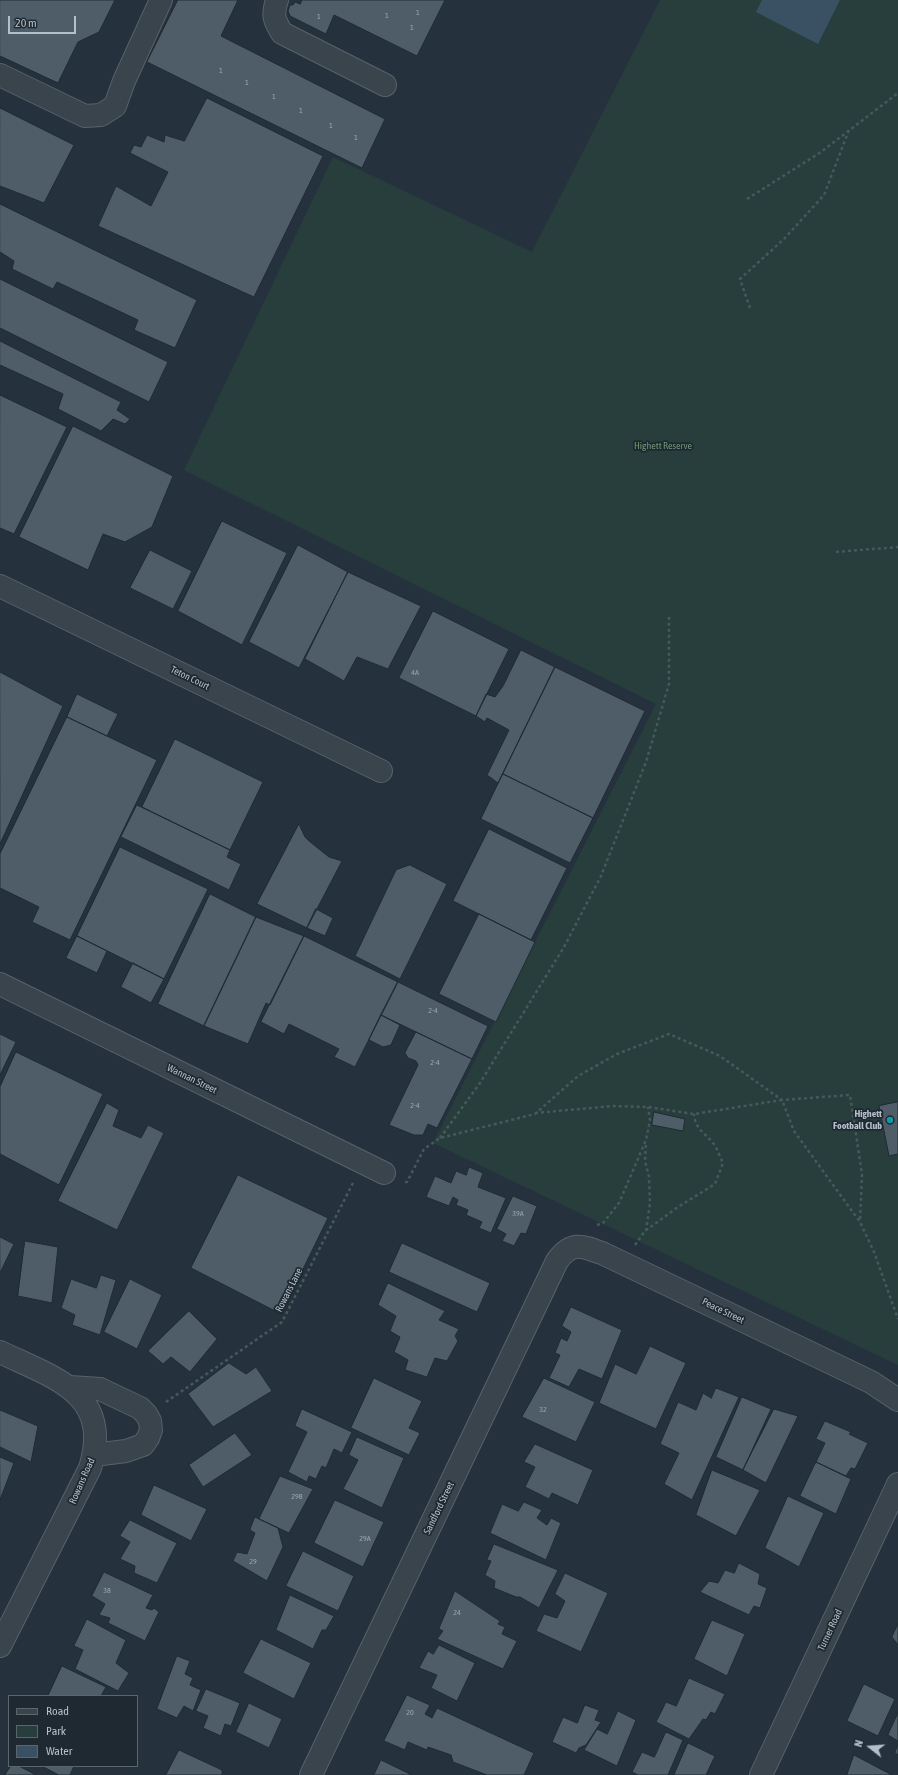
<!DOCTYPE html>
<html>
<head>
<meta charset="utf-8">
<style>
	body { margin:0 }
	#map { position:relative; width:898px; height:1775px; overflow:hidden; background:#25323d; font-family:"Asap Condensed",sans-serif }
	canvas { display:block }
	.legend { position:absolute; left:8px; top:1695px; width:130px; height:72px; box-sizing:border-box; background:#1e2932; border:1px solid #5a656e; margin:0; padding:5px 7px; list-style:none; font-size:12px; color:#b5bfc8 }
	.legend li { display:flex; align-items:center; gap:8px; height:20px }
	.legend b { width:20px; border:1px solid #5a656e }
	.north { position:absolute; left:850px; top:1727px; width:40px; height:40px; -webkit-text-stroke:3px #1e2932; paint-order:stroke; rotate:287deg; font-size:11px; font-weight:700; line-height:16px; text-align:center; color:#b5bfc8 }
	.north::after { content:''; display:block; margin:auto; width:14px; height:18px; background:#b5bfc8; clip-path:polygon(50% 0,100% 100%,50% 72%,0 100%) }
	.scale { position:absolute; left:8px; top:16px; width:68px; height:18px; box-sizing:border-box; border:2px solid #b5bfc8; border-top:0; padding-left:5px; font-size:12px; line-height:14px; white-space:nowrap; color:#b5bfc8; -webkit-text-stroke:3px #1e2932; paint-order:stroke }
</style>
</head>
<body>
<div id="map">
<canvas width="898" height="1775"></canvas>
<ul class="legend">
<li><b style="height:5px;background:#39444d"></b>Road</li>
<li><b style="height:11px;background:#273e3d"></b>Park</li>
<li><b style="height:11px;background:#3a5163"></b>Water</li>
</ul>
<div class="north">N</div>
<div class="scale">20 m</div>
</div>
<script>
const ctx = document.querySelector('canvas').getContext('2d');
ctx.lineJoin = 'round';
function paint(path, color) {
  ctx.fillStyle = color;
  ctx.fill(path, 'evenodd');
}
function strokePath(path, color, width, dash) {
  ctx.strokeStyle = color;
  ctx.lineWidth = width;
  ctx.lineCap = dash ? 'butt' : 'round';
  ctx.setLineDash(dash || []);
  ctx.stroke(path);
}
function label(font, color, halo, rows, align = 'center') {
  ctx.font = font + ' "Asap Condensed",sans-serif';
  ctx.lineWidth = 3.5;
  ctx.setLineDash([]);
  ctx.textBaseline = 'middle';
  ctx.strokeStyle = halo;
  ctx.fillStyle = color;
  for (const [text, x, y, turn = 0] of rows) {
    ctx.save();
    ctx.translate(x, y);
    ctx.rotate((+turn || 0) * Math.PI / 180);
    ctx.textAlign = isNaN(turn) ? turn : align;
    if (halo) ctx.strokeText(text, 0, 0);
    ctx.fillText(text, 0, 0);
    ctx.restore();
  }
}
paint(new Path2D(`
	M660 0H898V1365L433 1143 656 704 184 470 333 157 532 252Z`), '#273e3d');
paint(new Path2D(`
	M762 0H840L818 44 756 12Z`), '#3a5163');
const building = new Path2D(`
	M0 0H115L99 32 78 42 58 83 0 56Z
	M178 0H238L221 36 385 119 362 168 147 62Z
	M302 0H445L417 56 334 15 326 34 290 16 288 11 290 5H293L295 2 300 4Z
	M207 98 323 156 254 297 98 226 116 186 151 206 168 172 130 153 134 145 141 147 147 135 164 142 165 135 184 141Z
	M0 108 74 145 44 203 0 186Z
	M0 204 197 300 175 348 134 330 138 320 57 282 53 289 12 269 14 261 0 252Z
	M0 279 168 362 149 402 0 328Z
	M0 341 121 402 117 410 130 419 125 424 113 419 101 431 58 409 63 394 0 365Z
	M0 395 67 427 14 534 0 528Z
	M73 426 173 476 152 527 125 542 103 534 88 570 19 537Z
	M222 521 287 553 242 645 178 611Z
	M298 545 348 572 299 668 249 642Z
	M150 550 192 571 173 609 130 588Z
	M348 572 421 606 388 669 357 657 344 681 305 659Z
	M433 611 509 649 476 716 399 678Z
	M521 650 555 667 498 783 487 775 509 730 487 718 485 722 476 716 486 694 495 697 503 686Z
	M555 667 645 711 593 818 503 774Z
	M0 672 63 706 0 844Z
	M77 694 118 714 107 736 67 717Z
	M67 717 157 760 70 940 32 922 39 907 0 888V854Z
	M175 739 263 782 230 850 142 807Z
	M503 774 593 818 570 863 481 819Z
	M137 805 230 850 227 857 241 864 229 890 121 837Z
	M299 824 305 837 309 841 329 857 342 861 307 928 257 904Z
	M489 829 567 868 531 940 453 901Z
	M120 847 208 889 164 979 77 936Z
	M410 865 447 884 400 979 355 956 396 870Z
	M210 894 256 917 204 1026 158 1004Z
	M316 909 333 918 325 936 307 928Z
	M479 914 535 942 496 1022 439 994Z
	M256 917 304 936 270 1005 266 1003 248 1044 204 1026Z
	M77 936 107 951 97 973 66 958Z
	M304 936 398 982 355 1067 334 1057 339 1049 289 1024 284 1034 261 1022Z
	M133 963 164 979 151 1003 121 987Z
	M398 982 488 1026 472 1059 381 1015Z
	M381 1015 400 1025 391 1045 383 1047 369 1040Z
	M416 1032 472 1059 437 1128 428 1124 423 1135H414L389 1125 418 1065 416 1061 408 1058 405 1053Z
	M0 1034 16 1042 0 1075Z
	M16 1052 103 1094 59 1185 0 1154V1087Z
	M898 1102V1154L889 1156 879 1106Z
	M107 1103 119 1110 113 1126 141 1138 148 1125 164 1133 117 1230 58 1201Z
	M654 1112 685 1119 683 1131 652 1125Z
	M469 1167 483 1173 478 1187 506 1198 491 1233 479 1228 482 1222 466 1215 468 1210 456 1205 458 1200 453 1197 449 1206 426 1197 435 1176 451 1183 456 1171 466 1175Z
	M238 1175 328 1218 281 1314 191 1268Z
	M513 1196 537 1206 526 1234 521 1233 514 1246 502 1241 506 1234 497 1229Z
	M0 1237 14 1244 0 1273Z
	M25 1241 58 1247 52 1303 18 1296Z
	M402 1243 490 1283 477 1312 389 1272Z
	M101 1275 116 1280 100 1335 72 1325 75 1315 61 1308 71 1279 96 1288Z
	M130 1279 162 1295 137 1349 104 1332Z
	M388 1283 445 1311 439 1320 459 1329 455 1336 458 1341 447 1361 435 1358 427 1377 405 1370 408 1360 394 1352 400 1337 390 1331 396 1316 378 1305Z
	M571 1307 622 1330 602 1379 579 1369 569 1387 549 1378 560 1355 555 1353 561 1338 567 1341 571 1332 562 1326Z
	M189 1311 217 1339 190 1372 171 1357 163 1364 148 1351Z
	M650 1346 686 1363 656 1429 599 1403 615 1364 636 1374Z
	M229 1363 246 1374 256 1367 272 1391 213 1427 188 1394Z
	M374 1378 422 1401 409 1428 420 1433 409 1455 351 1428Z
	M544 1378 595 1402 576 1442 522 1417Z
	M716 1388 739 1397 692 1500 664 1484 679 1453 660 1444 678 1402 696 1410 703 1393 711 1398Z
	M742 1397 771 1409 743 1470 716 1457Z
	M302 1409 352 1432 342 1453 334 1449 326 1468 322 1466 316 1479 309 1476 307 1482 288 1472 307 1432 295 1426Z
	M774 1409 798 1416 766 1483 743 1470Z
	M0 1410 38 1426 31 1462 0 1447Z
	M825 1421 851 1432 849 1434 868 1443 855 1469 851 1468 846 1476 816 1462 825 1443 816 1439Z
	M235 1433 252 1455 203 1487 189 1465Z
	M357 1437 404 1458 382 1508 343 1489 358 1460 349 1455Z
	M535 1444 593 1470 578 1505 552 1493 549 1499 525 1487 535 1467 524 1462Z
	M0 1457 14 1463 0 1500Z
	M816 1462 851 1479 836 1514 800 1496Z
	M712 1470 760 1490 736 1536 696 1515Z
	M280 1476 313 1489 289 1533 259 1519Z
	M154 1485 207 1509 191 1541 141 1515Z
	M788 1496 824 1513 799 1567 765 1548Z
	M335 1500 384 1522 363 1567 314 1543Z
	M524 1502 542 1510 537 1518 547 1525 551 1518 561 1523 546 1560 490 1533 502 1504 518 1511Z
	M255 1517 278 1528 283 1547 267 1581 233 1561 237 1552 247 1554 255 1533 250 1530Z
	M130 1520 177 1543 157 1583 134 1573 135 1566 120 1559 130 1542 120 1536Z
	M494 1544 558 1570 539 1608 520 1597H516L494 1588 495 1581 485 1575 491 1561 487 1560Z
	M303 1551 354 1576 338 1611 286 1586Z
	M739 1563 760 1574 758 1584 767 1588 760 1608 754 1606 749 1615 700 1592 709 1581 718 1583 725 1570 734 1573Z
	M104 1572 153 1595 146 1608 152 1610 154 1608 159 1612 145 1641 108 1623 110 1618 99 1615 105 1604 92 1596Z
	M565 1573 608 1593 581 1652 536 1631 544 1614 557 1618 565 1601 555 1594Z
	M455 1591 500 1621 498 1624 505 1627 502 1634 517 1641 503 1669 437 1639 443 1631 439 1629Z
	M290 1595 334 1616 326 1630H322L313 1649 276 1630Z
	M87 1619 126 1640 116 1663 129 1673 118 1691 75 1669 83 1650 74 1646Z
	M712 1620 745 1634 727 1676 694 1659Z
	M898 1624V1645L892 1637Z
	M261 1639 311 1663 294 1699 243 1673Z
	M439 1645 475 1663 457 1701 431 1688 437 1675 419 1668 428 1651 433 1654Z
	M177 1656 190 1661 185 1674 193 1678 190 1685 201 1690 193 1711 184 1706 177 1718 157 1709Z
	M62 1666 106 1687 101 1696H48Z
	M689 1678 725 1694 715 1714 711 1712 706 1720 703 1719 689 1739 656 1722 666 1702 676 1706Z
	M864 1684 895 1699 878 1736 847 1721Z
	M206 1689 240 1703 231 1726 225 1724 221 1736 203 1728 208 1716 196 1711Z
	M407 1695 430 1705 425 1714 432 1718 437 1708 534 1753 524 1775H487L453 1762 451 1755 428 1747 427 1750 408 1742 405 1750 384 1741Z
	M249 1703 282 1719 269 1748 236 1732Z
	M585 1705 599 1710 595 1720 601 1722 586 1745 579 1748 576 1753 552 1742 563 1717 577 1723Z
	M618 1711 636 1720 617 1766 584 1750 597 1729 607 1734Z
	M898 1713V1741L888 1735Z
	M666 1732 683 1740 668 1775H638L632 1772 642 1752 654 1757Z
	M688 1743 715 1756 706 1775H674Z
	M898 1744V1755L895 1753Z
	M179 1750 222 1770V1775H166Z
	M854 1755 892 1775H847Z
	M381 1760 412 1775H374Z
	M11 1766H19L36 1775H5Z
	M42 1766H74L70 1775H59Z`);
paint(building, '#4e5d67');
strokePath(building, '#202b34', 1);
const minor = new Path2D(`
	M277 0C272 15 274 20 282 33L385 85
	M0 75 85 116 101 115 115 106 124 81 161 0
	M0 586 381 771
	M0 984 384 1173
	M0 1352C54 1378 113 1393 90 1468L0 1646
	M70 1387 100 1389 140 1408 146 1414 150 1421 151 1430 148 1438 143 1445 126 1451 94 1455
	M311 1775 557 1261C572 1240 583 1246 604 1254L871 1382 898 1400
	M761 1775 898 1484`);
strokePath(minor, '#57626b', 24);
strokePath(new Path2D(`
	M747 199 821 152 898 93
	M750 308 740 279 784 239 824 195 849 130
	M836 552 898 547
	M535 1113 613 1106 648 1107 694 1114 782 1100 794 1131 860 1222 874 1252 898 1319
	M440 1138 480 1083 564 947 601 876 646 762 669 684V617
	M405 1182H407L424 1149 440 1138 535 1114 578 1076 617 1054 669 1034 720 1056 782 1100 850 1095 862 1174 860 1222
	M597 1225 603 1223 619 1203 646 1140 650 1120 648 1107
	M646 1231 650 1203 649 1177 645 1161 646 1143
	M635 1245 645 1231 678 1207 715 1184 723 1163C720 1157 717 1148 713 1143 704 1132 695 1129 694 1114
	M166 1402 282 1322 353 1183`), '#455a5a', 2.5, [3, 3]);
strokePath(minor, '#39444d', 22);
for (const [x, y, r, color] of [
	[890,1120,4,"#0f9aa8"]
]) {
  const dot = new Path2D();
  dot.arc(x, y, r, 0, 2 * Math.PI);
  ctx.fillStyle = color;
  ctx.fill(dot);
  strokePath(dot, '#1e2932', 1.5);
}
label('8px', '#9ba6b0', null, [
	["1",418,12],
	["1",387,15],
	["1",319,16],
	["1",412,27],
	["1",221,70],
	["1",247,82],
	["1",274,96],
	["1",301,110],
	["1",331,125],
	["1",356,137],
	["4A",415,672],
	["2-4",433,1010],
	["2-4",435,1062],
	["2-4",415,1105],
	["39A",518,1213],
	["32",543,1409],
	["29B",297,1496],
	["29A",365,1538],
	["29",253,1561],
	["38",107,1590],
	["24",457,1612],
	["20",410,1712]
]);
label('10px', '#6d9872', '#1e2932', [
	["Highett Reserve",663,446]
]);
label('10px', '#b5bfc8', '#1e2932', [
	["Teton Court",190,678,26],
	["Wannan Street",192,1079,26],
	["Rowans Lane",289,1290,-63],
	["Peace Street",723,1311,26],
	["Rowans Road",82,1481,-66],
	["Sandford Street",439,1508,-64],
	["Turner Road",830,1630,-65]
]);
label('bold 10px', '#b5bfc8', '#1e2932', [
	["Highett",882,1114],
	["Football Club",882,1126]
], 'right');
</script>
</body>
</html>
